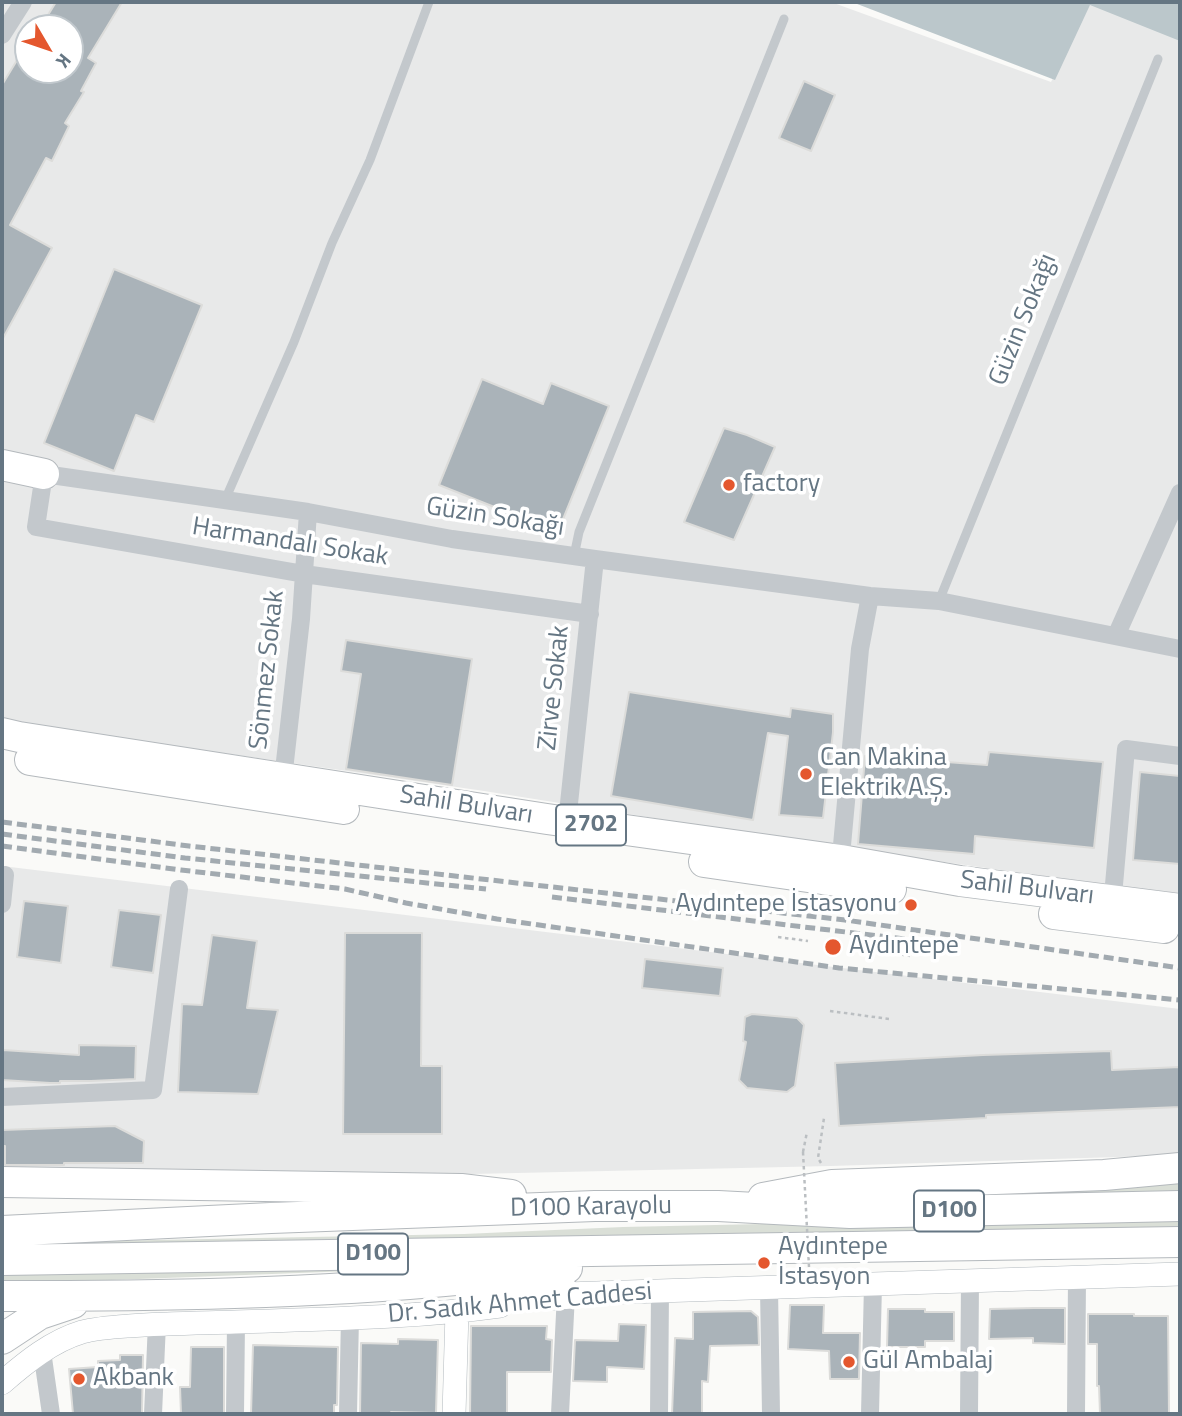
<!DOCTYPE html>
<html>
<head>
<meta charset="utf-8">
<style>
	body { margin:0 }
	#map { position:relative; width:1182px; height:1416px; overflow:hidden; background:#fafaf8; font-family:"Titillium Web",sans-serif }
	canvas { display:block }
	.frame { position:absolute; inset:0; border:4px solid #657683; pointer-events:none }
	.north { position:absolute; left:14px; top:14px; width:70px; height:70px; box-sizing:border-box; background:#fff; border:2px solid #c1c8cd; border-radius:50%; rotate:129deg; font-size:19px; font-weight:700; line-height:28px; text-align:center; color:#657683 }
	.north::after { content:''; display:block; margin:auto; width:24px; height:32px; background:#e4572e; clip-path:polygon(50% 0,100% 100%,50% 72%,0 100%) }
</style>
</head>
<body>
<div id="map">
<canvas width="1182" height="1416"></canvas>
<div class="frame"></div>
<div class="north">K</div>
</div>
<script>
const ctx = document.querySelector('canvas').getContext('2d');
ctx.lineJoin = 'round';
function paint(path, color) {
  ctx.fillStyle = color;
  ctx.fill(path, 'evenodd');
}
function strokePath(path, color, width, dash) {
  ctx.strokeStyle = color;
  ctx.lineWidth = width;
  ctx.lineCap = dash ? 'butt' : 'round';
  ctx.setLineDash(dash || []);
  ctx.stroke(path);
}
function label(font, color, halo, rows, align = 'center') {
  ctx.font = font + ' "Titillium Web",sans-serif';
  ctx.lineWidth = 7;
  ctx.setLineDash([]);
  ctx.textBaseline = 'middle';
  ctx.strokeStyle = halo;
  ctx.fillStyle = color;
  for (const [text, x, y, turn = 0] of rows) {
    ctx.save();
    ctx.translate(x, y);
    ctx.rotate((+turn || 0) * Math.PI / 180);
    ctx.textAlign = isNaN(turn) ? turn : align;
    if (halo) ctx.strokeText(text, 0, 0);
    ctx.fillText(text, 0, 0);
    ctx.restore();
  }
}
paint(new Path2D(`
	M2 2H831L1051 82 1091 2 1180 35V893L1129 888 830 846 484 791 223 753 2 733ZM28 28H70V70H28Z
	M2 866 1180 1009V1155L831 1166 158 1181 2 1173Z`), '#e8e9e9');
paint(new Path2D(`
	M1180 1183V1197L889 1203 939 1193Z
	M1180 1215V1229L2 1256V1243L464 1234 623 1227Z
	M436 1265 432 1268 85 1281 2 1282V1275Z`), '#dadfd7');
paint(new Path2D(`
	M852 2H1180V41L1090 5 1055 80Z`), '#bbc7cb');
const building = new Path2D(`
	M56 2H122L88 58 96 63 81 91 84 92 65 123 69 126 52 161 46 158 10 225 52 248 2 340V85L28 42V70H70V28H40Z
	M804 81 835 95 811 151 779 138Z
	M114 269 202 305 154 422 136 415 114 471 44 443Z
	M482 379 543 404 551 383 609 406 557 534 497 523 502 510 439 485Z
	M724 428 747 435 775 447 734 540 684 522Z
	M346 640 472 659 452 785 346 769 361 674 341 671Z
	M629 692 790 717 791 708 833 714V732L823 818 779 815 788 736 768 733 753 820 611 796Z
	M989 752 1103 762 1094 848 975 836 974 854 858 844 865 756 987 765Z
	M1140 772 1180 776V864L1133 860Z
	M24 901 68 906 61 963 17 957Z
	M119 910 161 915 153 973 111 967Z
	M345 933H422L421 1066H442V1134H343Z
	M212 935 257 941 247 1008 278 1010 258 1094 178 1092 182 1004 202 1005Z
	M645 959 723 968 720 996 642 988Z
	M752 1014 797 1018 804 1025 795 1086 787 1092 747 1088 739 1080 746 1042 743 1041 745 1017Z
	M79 1045 136 1046 135 1079 91 1081H60V1083H50L2 1080 3 1050 79 1055Z
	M1111 1051 1112 1070 1180 1067V1107L986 1115V1118L839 1126 835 1063 983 1055Z
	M115 1126 144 1141 143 1163H64V1165H5V1146H2V1130Z
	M790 1305H824L823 1333H860L859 1379H830L829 1351 788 1349Z
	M1034 1308H1065V1344L1033 1343V1338L989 1339 990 1309Z
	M888 1309H925V1312H954V1341H925V1347H887Z
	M751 1311 758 1317 759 1345 710 1346 708 1382 702 1381V1414H672L675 1338 693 1339V1312Z
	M1088 1314H1134V1316H1168L1169 1414H1100L1099 1386H1097V1344H1088Z
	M619 1324 646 1325 644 1369 607 1367V1382L573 1381 575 1340 618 1341Z
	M471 1326H547L546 1339 552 1340 551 1372H507V1414H470Z
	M398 1339 438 1340 436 1413 391 1412V1414H360L361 1343 398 1344Z
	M253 1345 338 1347 337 1405H334V1414H251Z
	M191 1347H224V1414H181L180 1387H190Z
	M120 1355H143L142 1414H73L69 1369 98 1367V1361L120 1360Z`);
paint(building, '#aab3b9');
strokePath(building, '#dcdcda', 2);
const secondary = new Path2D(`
	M551 1297 566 1294 1180 1274
	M2 1383C26 1362 52 1341 82 1332 97 1328 114 1327 129 1326 165 1323 200 1323 235 1322 323 1319 413 1318 500 1306
	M454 1414 457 1312`);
const highway = new Path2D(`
	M2 465 44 474
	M2 733 19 737 547 819 841 860 960 881 1180 909
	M30 760 344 809
	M704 862 891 889
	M1054 914 1164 928
	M2 1182 461 1189 511 1195
	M763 1198 832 1185 1104 1175 1180 1168
	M2 1231 271 1218 595 1206H718L850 1213 1180 1206
	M2 1260 1180 1242
	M2 1296C156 1296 312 1294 466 1279 500 1276 533 1272 567 1268
	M473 1296 566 1294
	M2 1339 40 1314 73 1303`);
strokePath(secondary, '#b3babf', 24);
strokePath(highway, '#b4b9bd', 32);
strokePath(new Path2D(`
	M778 937 808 941
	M880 951 910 956
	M830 1011 889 1019
	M803 1152 807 1132
	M821 1163 818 1158 824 1118`), '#bbbfc2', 2.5, [3.5, 3.5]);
strokePath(new Path2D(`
	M225 500 294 342 332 243 370 160 429 2
	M574 556 579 532 784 19
	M939 601 1158 59`), '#c3c8cc', 9);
strokePath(new Path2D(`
	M2 35 23 2
	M590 614 304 574 36 527 44 474 308 512 452 539 595 559 870 596 939 601 1180 649
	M1116 636 1180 493
	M280 785 283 779 301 619 308 512
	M567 822 595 559
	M840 867 860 649 870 596
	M2 904 5 875
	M1112 907 1126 749 1180 756
	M2 1097 153 1090 179 889
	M769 1288 771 1414
	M42 1351 51 1414
	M153 1414 157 1323
	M235 1414 236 1322
	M348 1414 350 1317
	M560 1414 566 1294
	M659 1414 660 1291
	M870 1414 873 1284
	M969 1414 970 1281
	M1076 1414 1077 1277`), '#c3c8cc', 18);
strokePath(secondary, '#fff', 23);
strokePath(highway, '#fff', 30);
strokePath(new Path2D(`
	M2 822 189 846 845 920 1180 968
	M2 834 185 858 486 889
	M2 846 181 870 345 889 406 903 497 919 839 968 1180 1000
	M552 897 930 942`), '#a2aab0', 5, [10, 5]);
strokePath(new Path2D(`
	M803 1152 809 1267`), '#bbbfc2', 2.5, [3.5, 3.5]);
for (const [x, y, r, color] of [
	[729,485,7,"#e4572e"],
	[806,774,7,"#e4572e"],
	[911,905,7,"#e4572e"],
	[833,947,9,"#e4572e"],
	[764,1263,7,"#e4572e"],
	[849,1362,7,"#e4572e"],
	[79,1379,7,"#e4572e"]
]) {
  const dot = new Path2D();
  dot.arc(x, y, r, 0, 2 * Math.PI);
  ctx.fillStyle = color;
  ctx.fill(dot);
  strokePath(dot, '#fff', 2.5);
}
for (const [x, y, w] of [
	[591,825,70],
	[949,1211,70],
	[373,1254,70]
]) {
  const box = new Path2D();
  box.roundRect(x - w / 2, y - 20.5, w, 41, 5);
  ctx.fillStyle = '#fff';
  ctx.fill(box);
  strokePath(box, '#657683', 2);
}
label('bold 24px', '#657683', null, [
	["2702",591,825],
	["D100",949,1211],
	["D100",373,1254]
]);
label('26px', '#657683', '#fff', [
	["Güzin Sokağı",1024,320,-68],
	["Güzin Sokağı",495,518,9],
	["Harmandalı Sokak",290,543,9],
	["Sönmez Sokak",268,670,-84],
	["Zirve Sokak",555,688,-84],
	["Sahil Bulvarı",466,806,9],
	["Sahil Bulvarı",1027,889,7],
	["D100 Karayolu",591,1208,-1],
	["Dr. Sadık Ahmet Caddesi",520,1304,-5]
]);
label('26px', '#657683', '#fff', [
	["factory",743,485],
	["Can Makina",820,759],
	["Elektrik A.Ş.",820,789],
	["Aydıntepe İstasyonu",897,905,"right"],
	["Aydıntepe",849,947],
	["Aydıntepe",778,1248],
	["İstasyon",778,1278],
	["Gül Ambalaj",863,1362],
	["Akbank",93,1379]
], 'left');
</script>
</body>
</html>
